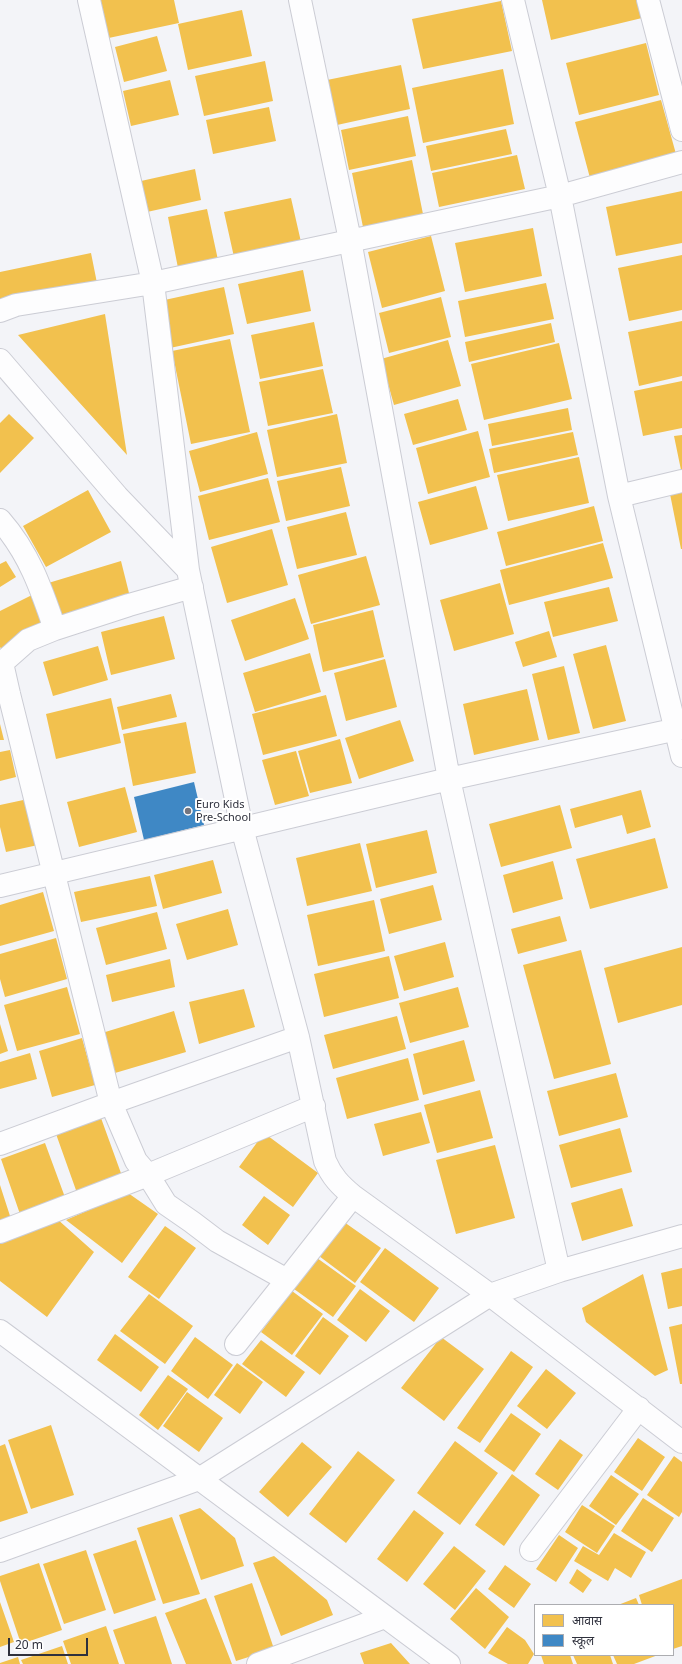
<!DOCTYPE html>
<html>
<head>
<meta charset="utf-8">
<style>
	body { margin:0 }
	#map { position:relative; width:682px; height:1664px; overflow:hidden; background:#f3f4f8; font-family:"Noto Sans","Noto Sans Devanagari",sans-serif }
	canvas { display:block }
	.legend { position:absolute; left:534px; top:1604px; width:140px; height:52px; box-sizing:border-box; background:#fff; border:1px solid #acadb1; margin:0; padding:5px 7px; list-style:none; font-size:12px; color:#2f313d }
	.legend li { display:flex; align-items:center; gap:8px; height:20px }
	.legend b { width:20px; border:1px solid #acadb1 }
	.scale { position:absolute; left:8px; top:1638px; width:80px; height:18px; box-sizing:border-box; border:2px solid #2f313d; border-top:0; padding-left:5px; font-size:12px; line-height:14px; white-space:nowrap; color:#2f313d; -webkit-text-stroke:3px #fff; paint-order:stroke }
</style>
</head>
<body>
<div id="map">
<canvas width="682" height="1664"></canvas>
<ul class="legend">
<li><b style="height:11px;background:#f2c14e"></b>आवास</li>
<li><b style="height:11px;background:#3f88c5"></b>स्कूल</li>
</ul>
<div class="scale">20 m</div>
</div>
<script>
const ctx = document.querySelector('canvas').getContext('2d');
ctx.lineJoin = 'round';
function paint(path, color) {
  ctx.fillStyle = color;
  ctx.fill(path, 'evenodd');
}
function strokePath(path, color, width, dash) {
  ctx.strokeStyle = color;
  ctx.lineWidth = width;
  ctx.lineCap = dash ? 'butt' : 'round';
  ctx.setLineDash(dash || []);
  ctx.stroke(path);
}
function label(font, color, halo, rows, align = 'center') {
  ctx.font = font + ' "Noto Sans",sans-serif';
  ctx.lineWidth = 4;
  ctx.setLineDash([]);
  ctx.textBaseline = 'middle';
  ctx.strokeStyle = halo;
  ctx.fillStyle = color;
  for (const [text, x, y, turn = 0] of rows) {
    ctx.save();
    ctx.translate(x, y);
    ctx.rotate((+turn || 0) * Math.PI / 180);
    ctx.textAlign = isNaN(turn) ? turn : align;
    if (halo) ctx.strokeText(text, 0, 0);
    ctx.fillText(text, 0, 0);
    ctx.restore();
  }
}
paint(new Path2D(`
	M96 0H174L179 23 104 39Z
	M542 0H637L642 18 551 40Z
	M501 1 512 51 423 69 412 19Z
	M242 10 252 56 188 70 178 24Z
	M157 36 167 71 124 82 115 47Z
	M646 43 659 95 579 115 566 63Z
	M265 61 273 101 204 116 195 76Z
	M401 65 410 109 337 125 327 80Z
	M503 69 514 124 423 143 412 88Z
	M170 80 179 115 131 126 123 91Z
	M661 100 676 154 590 178 575 122Z
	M269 107 276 141 213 154 206 120Z
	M408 116 416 156 349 170 341 130Z
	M506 129 512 154 431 171 426 146Z
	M517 155 525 189 439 207 432 173Z
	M412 160 423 214 363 227 352 173Z
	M195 169 201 200 147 212 141 181Z
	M682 191V243L616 256 606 207Z
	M291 198 301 242 234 257 224 212Z
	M207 209 218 260 178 268 168 217Z
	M533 228 542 276 465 292 455 243Z
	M431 236 445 291 382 308 368 252Z
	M91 253 97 283 0 304V272Z
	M682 255V310L629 321 618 268Z
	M303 270 311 311 247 324 238 284Z
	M546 283 554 319 465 337 458 301Z
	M224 287 234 334 170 348 160 301Z
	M441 297 451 337 389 353 379 313Z
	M105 314 127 455 18 335Z
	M682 321V376L639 386 628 332Z
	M314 322 323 366 260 379 251 335Z
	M551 323 555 342 469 362 465 342Z
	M230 339 250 432 191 444 172 351Z
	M448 340 461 386 394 405 381 359Z
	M559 343 572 399 484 420 471 364Z
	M323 369 333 413 268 426 259 382Z
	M682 381V428L643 436 634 391Z
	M458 399 467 430 413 445 404 414Z
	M568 408 572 430 492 446 488 424Z
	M9 414 34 438 0 473V423Z
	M337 414 347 463 277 477 267 430Z
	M478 431 490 477 428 494 416 448Z
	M257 432 268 474 200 492 189 451Z
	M573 432 578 455 494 473 489 449Z
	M682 435V470H681L674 436Z
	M579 457 589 503 508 521 497 475Z
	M341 467 350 506 286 521 277 481Z
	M268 478 280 522 209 540 198 496Z
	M476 486 488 529 430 545 418 502Z
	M88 490 111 532 46 567 23 526Z
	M682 492V549H681L670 494Z
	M594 506 603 541 506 566 497 532Z
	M346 512 357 555 297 569 287 527Z
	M272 529 288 585 227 603 211 547Z
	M603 543 613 578 509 605 500 570Z
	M366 556 380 605 311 624 298 575Z
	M6 561 16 577 0 587V564Z
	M121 561 130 597 57 617 45 584Z
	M500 583 514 634 454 651 440 600Z
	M609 587 618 621 553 637 544 602Z
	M32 595 48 627 2 650 0 647V611Z
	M295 598 309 639 245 661 231 620Z
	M373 610 384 657 323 672 313 625Z
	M164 616 175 659 111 675 101 632Z
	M549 631 557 657 523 667 515 642Z
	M606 645 626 721 593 729 573 654Z
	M98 646 108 680 53 696 43 662Z
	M310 653 321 692 255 712 243 673Z
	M385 659 397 707 346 721 334 673Z
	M564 666 580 733 548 740 532 674Z
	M527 689 539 740 474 755 463 704Z
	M171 694 177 717 122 730 117 707Z
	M326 695 337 736 263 755 252 714Z
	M111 698 121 743 56 759 46 714Z
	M400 720 414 761 359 779 345 738Z
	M186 722 196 773 133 786 123 734Z
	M0 724 4 740H0Z
	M340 739 352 783 310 793 298 751Z
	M10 750 16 777 0 781V752Z
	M296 751 309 796 275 805 262 760Z
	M125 787 137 832 79 847 67 802Z
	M641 790 651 827 627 834 622 815 575 828 570 809Z
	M28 799 38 845 6 852 0 827V805Z
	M560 805 572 848 501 867 489 824Z
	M427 830 437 873 376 888 366 844Z
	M655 838 668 888 590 909 576 859Z
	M360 843 372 891 307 906 296 858Z
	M213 860 222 893 163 909 154 875Z
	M553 861 563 899 513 913 503 875Z
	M150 876 157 906 81 922 74 892Z
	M433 885 442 920 389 934 380 899Z
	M43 892 54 931 0 946V905Z
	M374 900 385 951 318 966 307 915Z
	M228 909 238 945 187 960 176 924Z
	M157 912 167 949 106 965 96 928Z
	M560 916 567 941 518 954 511 929Z
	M56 938 67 979 5 997 0 979V954Z
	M445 942 454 977 404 991 394 956Z
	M682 947V1005L618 1023 604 968Z
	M581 950 611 1064 554 1079 523 965Z
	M389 956 399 998 324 1017 314 974Z
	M170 959 175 987 112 1002 106 975Z
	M67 987 80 1034 17 1051 4 1005Z
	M458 987 469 1027 410 1043 399 1003Z
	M244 989 255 1027 199 1044 189 1002Z
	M174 1011 186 1052 115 1073 102 1033Z
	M397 1016 406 1049 333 1069 324 1035Z
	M0 1024 8 1051 0 1054Z
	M82 1038 95 1085 52 1097 39 1051Z
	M464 1040 475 1081 423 1095 413 1054Z
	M30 1053 37 1079 0 1089V1062Z
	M408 1058 419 1100 347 1119 336 1078Z
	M616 1073 628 1117 559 1136 547 1091Z
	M480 1090 493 1138 437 1153 424 1105Z
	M421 1112 430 1143 383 1156 374 1124Z
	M101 1118 122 1176 77 1193 56 1134Z
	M620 1128 632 1172 571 1188 559 1145Z
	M264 1133 318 1173 293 1207 239 1167Z
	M45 1143 66 1200 21 1217 1 1159Z
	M495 1145 515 1218 456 1234 436 1160Z
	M0 1185 11 1219 0 1223Z
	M622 1188 633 1226 582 1241 571 1203Z
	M128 1193 158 1214 122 1263 66 1220Z
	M264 1196 290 1215 268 1245 242 1225Z
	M56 1218 94 1252 47 1317 0 1281V1243Z
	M344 1222 381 1248 355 1283 319 1256Z
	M165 1226 196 1248 159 1299 128 1277Z
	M385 1248 439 1288 414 1322 360 1282Z
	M317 1258 356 1286 333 1317 294 1289Z
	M682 1268V1306L668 1309 661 1273Z
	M643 1274 668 1370 655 1376 586 1322 582 1308Z
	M360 1289 390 1311 366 1342 337 1320Z
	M292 1291 323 1314 292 1355 261 1332Z
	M149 1294 193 1326 165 1364 120 1331Z
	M323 1317 349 1336 320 1375 295 1356Z
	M682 1324V1384H680L669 1327Z
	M115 1334 159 1367 141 1392 97 1360Z
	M195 1337 233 1365 208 1399 171 1371Z
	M441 1337 484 1369 444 1421 401 1388Z
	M261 1340 305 1372 286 1397 242 1364Z
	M511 1351 533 1367 480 1443 457 1428Z
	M237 1363 263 1382 240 1414 214 1395Z
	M546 1369 576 1393 547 1429 517 1406Z
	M168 1375 188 1389 158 1430 139 1415Z
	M187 1392 223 1418 199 1452 163 1426Z
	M511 1413 541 1434 514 1472 484 1451Z
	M51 1425 74 1495 31 1509 8 1440Z
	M638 1438 665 1457 642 1491 614 1472Z
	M560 1439 583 1455 558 1490 535 1474Z
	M455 1441 498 1473 460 1525 417 1493Z
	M302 1442 332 1467 288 1517 259 1492Z
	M5 1444 28 1513 0 1522V1446Z
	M358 1451 395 1480 346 1543 309 1514Z
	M674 1456 682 1462V1512L679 1517 647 1495Z
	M512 1474 540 1495 504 1546 475 1525Z
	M611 1475 639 1494 616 1525 589 1506Z
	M643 1498 674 1518 652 1552 621 1531Z
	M582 1505 615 1526 597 1553 565 1532Z
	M200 1508 235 1538 244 1566 201 1580 179 1515Z
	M414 1510 444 1533 407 1582 377 1559Z
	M172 1517 200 1594 163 1604 137 1528Z
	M614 1533 646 1552 631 1578 615 1568 608 1581 574 1561 583 1546 599 1555Z
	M559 1535 578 1548 556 1582 536 1569Z
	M136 1540 156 1600 114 1614 93 1554Z
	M454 1546 486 1571 455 1610 423 1584Z
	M86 1550 106 1610 64 1624 43 1564Z
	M274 1556 327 1600 333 1615 281 1636 253 1563Z
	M39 1563 62 1630 21 1644 0 1581V1576Z
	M505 1565 531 1584 514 1608 488 1589Z
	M577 1569 592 1580 583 1593 569 1583Z
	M682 1579V1646L673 1649V1605H642L639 1595Z
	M252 1583 274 1649 236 1661 214 1596Z
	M476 1588 509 1617 485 1649 450 1619Z
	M206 1598 232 1664H186L165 1613Z
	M636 1598 639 1605H618Z
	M0 1602 14 1642 0 1647Z
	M156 1616 172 1664H125L113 1630Z
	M106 1626 119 1664H71L63 1641Z
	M507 1627 525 1640 534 1654 528 1664H508L488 1653Z
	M391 1643 410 1664H364L360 1653Z
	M62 1646 68 1664H23L21 1660Z
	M541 1655H570L573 1664H544Z
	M573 1655H610L613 1664H577Z
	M613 1655H658L634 1664H617Z
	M18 1657 20 1664H0V1663Z`), '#f2c14e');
paint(new Path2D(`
	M194 782 204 825 144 840 134 797Z`), '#3f88c5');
const street = new Path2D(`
	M89 0 153 283 188 570 242 828 298 1037 325 1161C332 1177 340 1185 353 1196L490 1295 682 1442
	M300 0 350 240 449 779 559 1271
	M513 0 560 196 619 496 682 756
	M648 0 682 130
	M0 311 16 305 153 283 560 196 682 162
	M0 360 117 496 188 570
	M619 496 682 481
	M0 520C29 553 41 588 55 629
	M192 587 129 605 55 629 28 640 2 663 9 694 111 1103 136 1161 148 1175 166 1204 192 1222 217 1241 287 1280 353 1196
	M0 886 449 779 682 728
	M0 1144 111 1103 298 1037
	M0 1232 148 1175 314 1106
	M0 1331 449 1664
	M236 1344 287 1280
	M531 1550 639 1408
	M0 1551 199 1479 490 1295 559 1271 682 1236
	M258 1664 385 1617`);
strokePath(street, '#cbccd4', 24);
strokePath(street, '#fdfdfe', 22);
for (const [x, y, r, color] of [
	[188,811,4,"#74757e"]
]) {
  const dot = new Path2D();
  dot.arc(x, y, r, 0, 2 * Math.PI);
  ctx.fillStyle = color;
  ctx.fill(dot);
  strokePath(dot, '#fff', 1.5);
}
label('11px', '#2f313d', '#fff', [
	["Euro Kids",196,805],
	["Pre-School",196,818]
], 'left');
</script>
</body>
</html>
